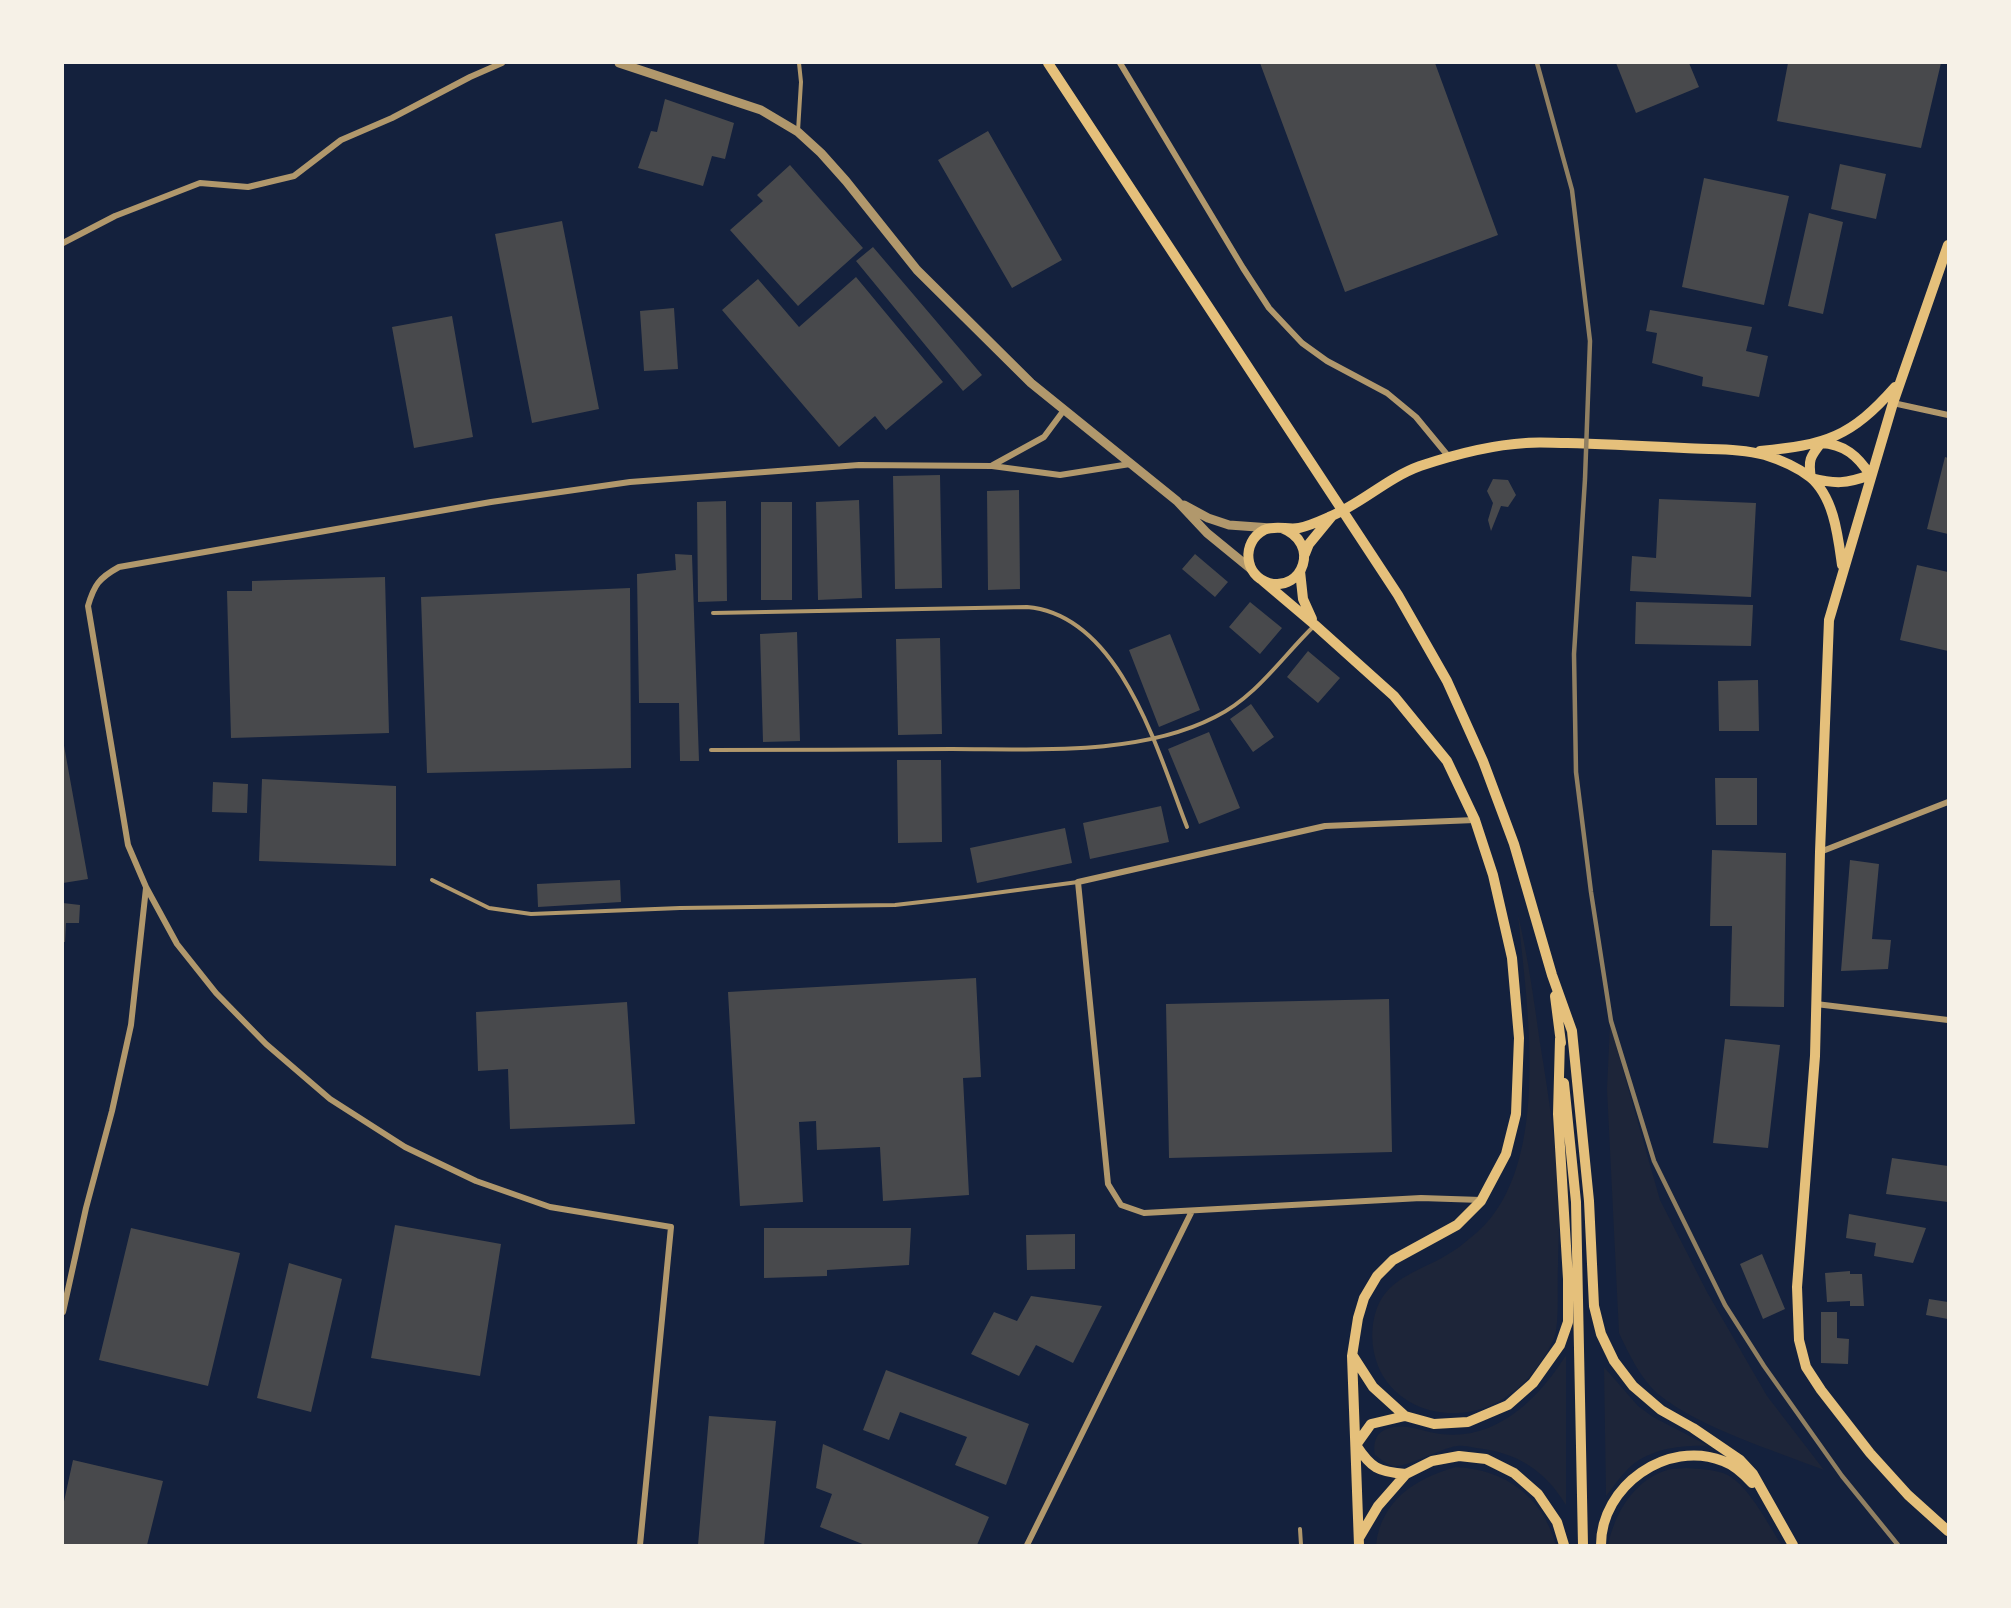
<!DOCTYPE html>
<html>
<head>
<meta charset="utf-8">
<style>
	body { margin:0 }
	#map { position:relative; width:2011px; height:1608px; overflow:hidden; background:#14213d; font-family:"DM Sans",sans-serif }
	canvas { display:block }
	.frame { position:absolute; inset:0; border:64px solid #f6f1e7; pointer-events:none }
</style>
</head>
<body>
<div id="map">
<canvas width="2011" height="1608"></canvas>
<div class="frame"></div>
</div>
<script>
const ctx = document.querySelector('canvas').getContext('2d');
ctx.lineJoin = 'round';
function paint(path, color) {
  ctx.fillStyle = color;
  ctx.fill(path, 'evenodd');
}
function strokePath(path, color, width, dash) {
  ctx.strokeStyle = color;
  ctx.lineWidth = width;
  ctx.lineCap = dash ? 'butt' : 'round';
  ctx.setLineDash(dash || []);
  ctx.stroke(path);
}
paint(new Path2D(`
	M1518 915C1528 957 1534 1000 1540 1043 1549 1097 1557 1152 1559 1207 1560 1226 1558 1246 1558 1266 1557 1287 1559 1310 1556 1331 1553 1348 1531 1378 1517 1389 1511 1393 1504 1399 1498 1402 1455 1425 1397 1412 1378 1366 1371 1348 1370 1326 1377 1308 1389 1276 1424 1270 1450 1253 1457 1249 1463 1244 1469 1239 1555 1176 1527 1007 1518 915Z
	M1610 1024 1660 1200 1707 1292 1767 1396 1824 1470C1773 1450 1700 1428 1658 1394 1640 1378 1629 1354 1619 1333L1607 1089Z
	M1566 1355V1505C1545 1470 1516 1452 1476 1448 1470 1447 1463 1445 1457 1446 1441 1448 1408 1467 1395 1466 1388 1466 1381 1459 1375 1455 1373 1444 1375 1433 1387 1429 1405 1422 1423 1432 1441 1434 1497 1441 1539 1398 1566 1355Z
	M1604 1367 1638 1406 1653 1417 1709 1446C1682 1445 1653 1448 1631 1466 1622 1474 1614 1486 1606 1496Z
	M1456 1467C1506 1470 1542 1496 1556 1545H1376C1381 1500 1416 1478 1456 1467Z
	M1686 1468C1699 1469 1711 1469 1723 1473 1748 1482 1767 1524 1782 1545H1608C1615 1513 1633 1481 1667 1470 1673 1468 1680 1469 1686 1468Z`), '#1d2539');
paint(new Path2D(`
	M1260 63H1435L1498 235 1345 292Z
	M1616 63H1689L1699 87 1636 113Z
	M1788 63H1941L1921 148 1777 121Z
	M665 99 734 123 725 159 712 156 703 186 638 168 651 131 657 132Z
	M988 131 1062 260 1012 288 938 160Z
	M1840 164 1886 174 1876 219 1831 209Z
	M790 165 863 248 798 306 730 230 763 201 757 195Z
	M1704 178 1789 196 1764 305 1682 287Z
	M1809 213 1843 222 1823 314 1788 306Z
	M562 221 599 409 532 423 495 234Z
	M873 247 982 375 963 391 856 261Z
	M856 277 943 382 886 430 875 416 839 447 722 310 758 279 799 327Z
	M674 308 678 369 644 371 640 311Z
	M1650 310 1752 327 1746 351 1768 356 1759 397 1702 386 1703 377 1652 363 1657 333 1646 331Z
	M452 316 473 437 414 448 392 327Z
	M1945 457 1948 458V534L1927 529Z
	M940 475 942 588 895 589 893 476Z
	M1493 479 1508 480 1516 495 1508 507 1501 506 1491 531 1488 520 1493 503 1487 491Z
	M1019 490 1020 589 988 590 987 491Z
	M1659 499 1756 503 1751 597 1630 591 1632 556 1656 558Z
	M859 500 862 598 818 600 816 502Z
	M726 501 727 601 698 602 697 502Z
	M761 502H792V600H761Z
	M675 554 692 555 699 761H680L679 703H639L637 574 676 570Z
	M1195 554 1228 582 1215 597 1182 569Z
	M1917 565 1948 572V651L1900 640Z
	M385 577 389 733 231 738 227 591H252V581Z
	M630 588 631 768 427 773 421 597Z
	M1250 602 1282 628 1260 654 1229 627Z
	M1636 602 1753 605 1751 646 1635 644Z
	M797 632 800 741 763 742 760 634Z
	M1170 634 1200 710 1159 727 1129 650Z
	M940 638 942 734 898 735 896 639Z
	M1308 651 1340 678 1318 703 1287 677Z
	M1758 680 1759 731H1719L1718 681Z
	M1251 704 1274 737 1253 752 1230 719Z
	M1209 732 1240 808 1199 824 1168 749Z
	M63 740 88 879 63 883Z
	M897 760H941L942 842 898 843Z
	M1715 778H1757V825H1716Z
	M262 779 396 786V866L259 861Z
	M213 782 248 784 247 813 212 812Z
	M1161 806 1169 842 1090 859 1083 823Z
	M1065 828 1072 863 977 883 970 848Z
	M1712 850 1786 853 1784 1007 1730 1006 1732 926H1710Z
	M1850 860 1879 864 1872 939 1891 940 1888 969 1841 971Z
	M620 880 621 902 538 907 537 884Z
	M63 903 80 905 79 923H66L65 942H63Z
	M976 978 981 1077 963 1078 969 1195 883 1201 880 1147 817 1150 816 1121 799 1122 803 1202 740 1206 728 992Z
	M1389 999 1392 1152 1169 1158 1166 1004Z
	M627 1002 635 1124 510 1129 508 1069 478 1071 476 1012Z
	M1725 1039 1780 1045 1768 1148 1713 1143Z
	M1892 1158 1948 1166V1202L1886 1194Z
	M1849 1214 1926 1228 1913 1263 1874 1256 1876 1243 1846 1238Z
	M395 1225 501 1244 480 1376 371 1358Z
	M131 1228 240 1253 208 1386 99 1360Z
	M764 1228H911L909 1265 827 1270V1276L764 1278Z
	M1075 1234V1269L1027 1270 1026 1235Z
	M1762 1254 1785 1309 1763 1319 1740 1264Z
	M289 1263 342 1279 311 1412 257 1398Z
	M1850 1271V1274H1862L1864 1306H1850V1301L1827 1302 1825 1273Z
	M1031 1296 1102 1306 1073 1363 1036 1345 1019 1376 971 1354 994 1312 1017 1321Z
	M1929 1299 1948 1302V1319L1926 1315Z
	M1821 1312H1837V1338L1849 1339 1848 1364 1821 1363Z
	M886 1370 1029 1424 1006 1485 955 1465 967 1437 900 1412 889 1440 863 1430Z
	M709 1416 776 1421 764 1545H698Z
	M823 1444 989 1517 977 1545H865L820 1527 832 1494 816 1488Z
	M73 1460 163 1481 147 1545H63V1506Z`), '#48494c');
strokePath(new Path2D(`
	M798 131 801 82 799 63
	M713 613 1027 607C1121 615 1158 753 1187 827
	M711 750C791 750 872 750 952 749 1035 749 1139 756 1215 717 1256 697 1282 657 1314 626
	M432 880 489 908 531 914 680 908 895 905 965 897 1078 882
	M1300 1529 1301 1545`), '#b1986c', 4);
strokePath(new Path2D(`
	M1120 63 1243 268 1269 308 1302 343 1327 361 1387 393 1416 417 1449 457
	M63 243 115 216 200 183 248 187 294 176 341 140 392 118 470 77 502 63
	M1893 403 1948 415
	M993 465 1044 437 1064 410
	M1475 820 1325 826 1078 882 1108 1184 1121 1205 1144 1213 1421 1198 1481 1200
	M1820 852 1948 802
	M1816 1004 1948 1020
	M63 1312 86 1208 112 1111 131 1025 146 888
	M640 1545 671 1227 550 1207 476 1181 405 1147 330 1099 266 1044 216 993 177 944 146 887 128 845 88 606C94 585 99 578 119 567L491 502 630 482 859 465 992 466 1060 475 1130 464
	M1027 1545 1192 1211`), '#b1986c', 6);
strokePath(new Path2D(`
	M619 63 761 110 798 132 821 153 846 181 917 270 1031 383 1177 501 1207 533 1251 569
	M1184 505 1208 518 1229 525 1271 528`), '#b1986c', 9);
strokePath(new Path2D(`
	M1048 63 1398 595 1447 681 1483 761 1514 844 1552 975 1572 1031 1589 1201 1594 1306 1601 1334 1614 1361 1633 1386 1661 1410 1693 1428 1740 1460 1753 1474 1793 1545
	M1948 245 1893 403 1829 620 1820 852 1815 1056 1797 1287 1799 1340 1806 1367 1821 1390 1870 1453 1908 1495 1948 1531
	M1821 443C1844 444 1858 456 1870 475 1846 484 1835 484 1811 478 1808 460 1810 457 1821 443Z
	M1760 451C1826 445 1851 437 1895 387
	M1282 528C1321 543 1303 592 1269 583 1244 576 1241 542 1264 530 1275 525 1288 530 1299 528 1309 526 1320 521 1329 517 1361 504 1387 478 1420 466 1453 455 1491 445 1526 443 1539 442 1553 443 1567 443 1606 444 1645 446 1684 448 1711 450 1740 448 1765 455 1781 460 1797 467 1810 477 1834 497 1838 536 1842 565
	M1305 554 1309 544 1332 516
	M1300 571 1303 599 1312 619
	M1263 581 1315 625 1394 696 1447 761 1475 820 1493 875 1512 958 1519 1038 1516 1114 1506 1154 1481 1201 1457 1225 1393 1260 1377 1276 1364 1298 1358 1318 1352 1356 1359 1545
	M1555 996 1561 1043
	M1564 1083 1576 1202 1583 1545
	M1353 1356 1373 1387 1405 1416 1434 1424 1468 1422 1508 1405 1533 1383 1560 1345 1568 1322V1279L1558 1114 1560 1039
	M1356 1445C1371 1468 1378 1472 1406 1474
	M1356 1445 1371 1424 1405 1416
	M1359 1538 1378 1506 1406 1474 1432 1461 1459 1456 1486 1459 1514 1473 1538 1494 1557 1522 1564 1545
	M1601 1545C1601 1486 1667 1439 1723 1461 1734 1465 1744 1474 1752 1483`), '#e5c07b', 10);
strokePath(new Path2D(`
	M1537 63 1572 190 1590 341 1585 479 1574 654 1576 772 1591 892 1611 1021 1654 1161 1725 1305 1764 1366 1842 1476 1898 1545`), '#918062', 4.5);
</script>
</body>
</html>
